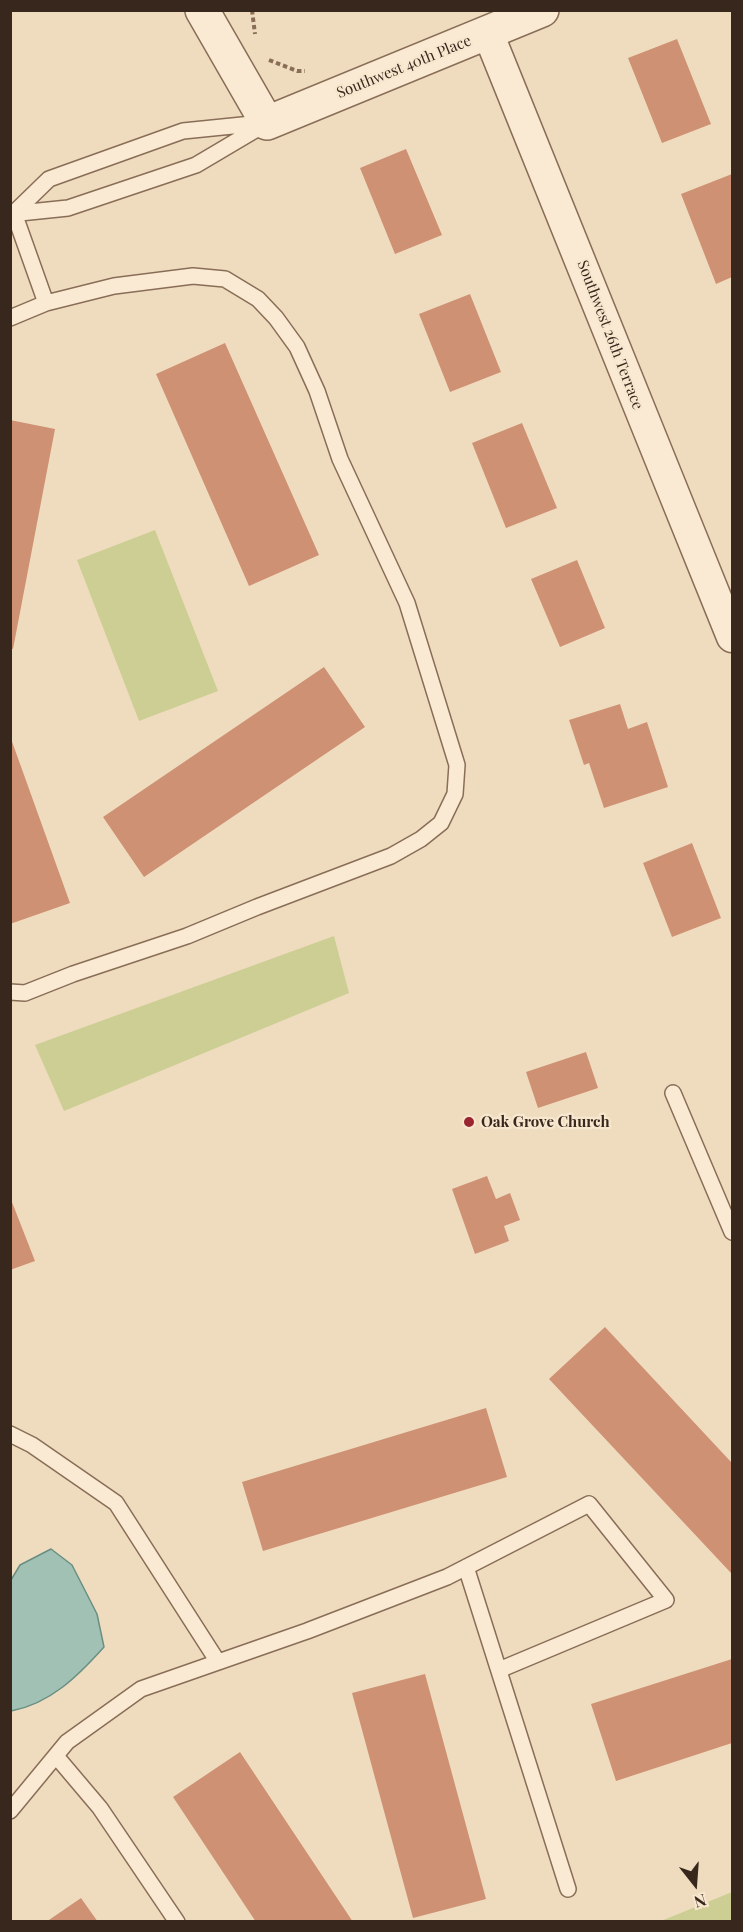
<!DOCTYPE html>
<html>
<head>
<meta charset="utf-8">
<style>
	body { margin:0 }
	#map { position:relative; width:743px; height:1932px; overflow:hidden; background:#efdcbf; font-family:"Playfair Display",serif }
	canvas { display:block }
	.frame { position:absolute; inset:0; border:12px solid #38271c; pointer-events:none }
	.north { position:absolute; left:665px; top:1854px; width:60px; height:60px; -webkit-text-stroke:4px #f7e7cf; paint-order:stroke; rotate:163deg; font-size:16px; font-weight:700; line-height:24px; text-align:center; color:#38271c }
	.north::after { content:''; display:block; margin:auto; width:21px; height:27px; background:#38271c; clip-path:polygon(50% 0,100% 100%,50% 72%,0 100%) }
</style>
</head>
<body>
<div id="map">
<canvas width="743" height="1932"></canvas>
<div class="frame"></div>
<div class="north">N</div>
</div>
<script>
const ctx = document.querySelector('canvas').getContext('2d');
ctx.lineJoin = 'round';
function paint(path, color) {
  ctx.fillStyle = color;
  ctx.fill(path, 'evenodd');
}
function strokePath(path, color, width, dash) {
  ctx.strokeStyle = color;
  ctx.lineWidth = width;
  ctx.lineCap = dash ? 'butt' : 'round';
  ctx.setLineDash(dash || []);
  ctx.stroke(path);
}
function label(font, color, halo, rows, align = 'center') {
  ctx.font = font + ' "Playfair Display",serif';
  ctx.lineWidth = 4.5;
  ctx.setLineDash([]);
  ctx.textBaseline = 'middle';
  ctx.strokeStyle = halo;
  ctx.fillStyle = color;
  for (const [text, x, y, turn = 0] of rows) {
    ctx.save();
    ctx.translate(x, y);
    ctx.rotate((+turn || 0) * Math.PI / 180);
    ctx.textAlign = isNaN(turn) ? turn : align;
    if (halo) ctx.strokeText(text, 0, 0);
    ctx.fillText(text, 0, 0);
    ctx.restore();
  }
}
paint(new Path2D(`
	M155 530 218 691 139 721 77 560Z
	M334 936 349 993 64 1111 35 1045Z
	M732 1892V1921H661Z`), '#cdce93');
const water = new Path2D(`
	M51 1549 72 1565 97 1614 104 1647C78 1676 50 1704 11 1711V1580L20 1565Z`);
paint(water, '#a2c1b5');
strokePath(water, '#698f82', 1.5);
paint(new Path2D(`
	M677 39 711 124 662 143 628 58Z
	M406 149 442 235 395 254 360 168Z
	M732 174V277L716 284 681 194Z
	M470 294 501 372 450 392 419 314Z
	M225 343 319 555 249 586 156 374Z
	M10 420 55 429 13 649 10 648Z
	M522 423 557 508 506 528 472 443Z
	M577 560 605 628 560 647 531 579Z
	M324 667 365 727 144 877 103 817Z
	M620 704 628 729 647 722 668 787 604 808 589 763 584 765 569 720Z
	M10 736 70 903 10 924Z
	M692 843 721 918 672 937 643 863Z
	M586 1052 598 1088 538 1108 526 1072Z
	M487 1176 496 1199 510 1193 520 1220 504 1226 509 1241 475 1254 452 1189Z
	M10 1197 35 1261 10 1270Z
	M605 1327 732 1463V1571L731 1573 549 1379Z
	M486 1408 507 1477 263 1551 242 1482Z
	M732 1659V1743L616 1781 591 1704Z
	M425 1674 486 1899 413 1918 352 1693Z
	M240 1752 353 1922H256L173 1797Z
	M81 1898 98 1922H46Z`), '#cf9173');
const service = new Path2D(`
	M14 213 49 179 183 131 262 123
	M14 213 46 303
	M10 214 68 208 196 165 267 123
	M10 318 46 303 114 286 193 276 225 279 258 299 276 318 297 347 317 391 340 459 407 603 457 765 455 794 441 823 421 839 391 856 257 907 187 936 73 974 25 993 10 992
	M673 1093 732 1232
	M10 1434 32 1445 116 1503 218 1662
	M466 1567 568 1889
	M56 1756 100 1808 177 1922
	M10 1811 67 1742 141 1689 307 1631 447 1577 589 1504 666 1600 499 1670`);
const minor = new Path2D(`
	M488 33C571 234 650 436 732 637`);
const tertiary = new Path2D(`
	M202 10 267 123 542 10`);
strokePath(service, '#896d57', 18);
strokePath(minor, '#896d57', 33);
strokePath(tertiary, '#896d57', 36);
strokePath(new Path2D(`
	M252 10 255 34
	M269 60 297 71H305`), '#896d57', 4, [4.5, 3]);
strokePath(service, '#faead3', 15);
strokePath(minor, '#faead3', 30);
strokePath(tertiary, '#faead3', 33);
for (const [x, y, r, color] of [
	[469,1122,6,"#9a2430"]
]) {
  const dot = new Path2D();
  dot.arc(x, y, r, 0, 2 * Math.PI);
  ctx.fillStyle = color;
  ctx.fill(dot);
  strokePath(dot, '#f7e7cf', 2);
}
label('15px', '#38271c', '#f7e7cf', [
	["Southwest 40th Place",404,67,-22],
	["Southwest 26th Terrace",610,335,69]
]);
label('bold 15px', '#38271c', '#f7e7cf', [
	["Oak Grove Church",481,1122]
], 'left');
</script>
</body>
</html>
